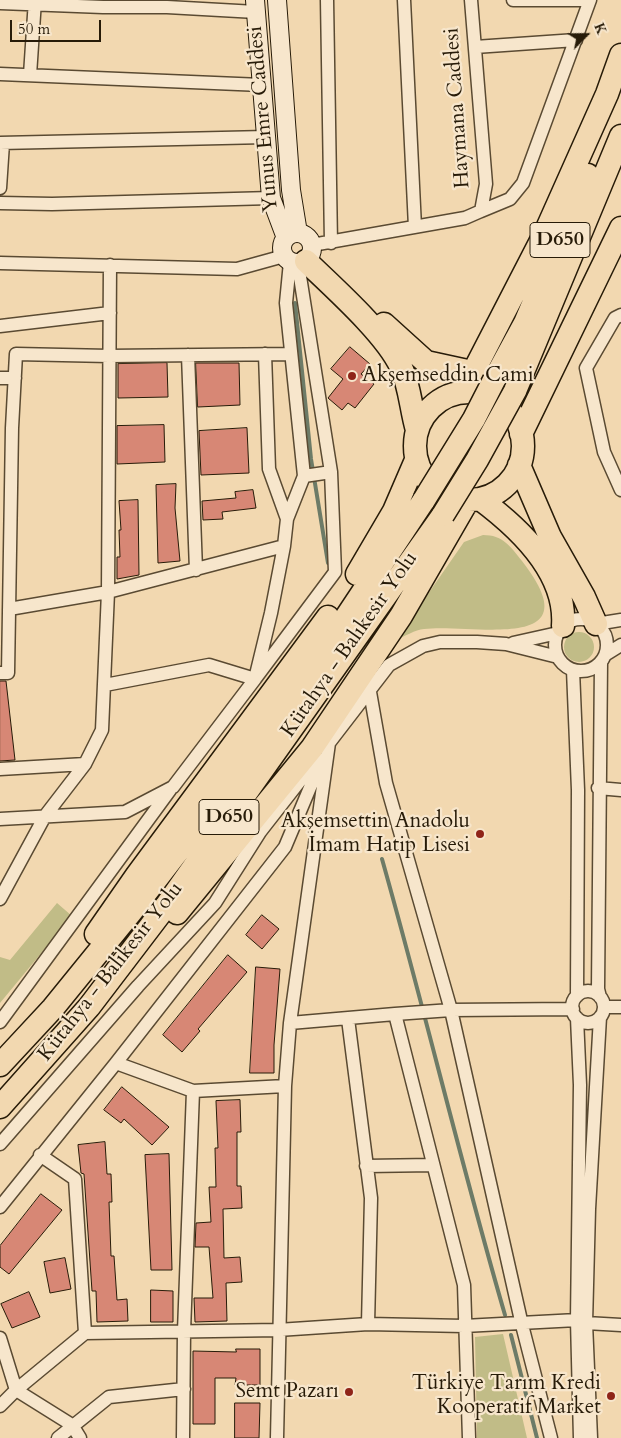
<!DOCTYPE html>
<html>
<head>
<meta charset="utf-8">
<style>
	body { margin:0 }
	#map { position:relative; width:621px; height:1438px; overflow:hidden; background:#f2d8b0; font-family:Cardo,serif }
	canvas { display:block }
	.north { position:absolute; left:561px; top:10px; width:50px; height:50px; -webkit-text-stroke:4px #f7e6cc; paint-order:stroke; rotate:67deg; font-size:14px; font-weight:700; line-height:20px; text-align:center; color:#271b08 }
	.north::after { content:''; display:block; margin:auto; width:18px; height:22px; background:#271b08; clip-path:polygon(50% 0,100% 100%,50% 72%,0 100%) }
	.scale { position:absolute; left:10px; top:20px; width:91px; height:22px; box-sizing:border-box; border:2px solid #271b08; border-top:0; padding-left:6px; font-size:15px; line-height:18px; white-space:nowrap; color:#271b08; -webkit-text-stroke:4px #f7e6cc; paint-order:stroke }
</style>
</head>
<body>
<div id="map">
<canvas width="621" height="1438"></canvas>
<div class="north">K</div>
<div class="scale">50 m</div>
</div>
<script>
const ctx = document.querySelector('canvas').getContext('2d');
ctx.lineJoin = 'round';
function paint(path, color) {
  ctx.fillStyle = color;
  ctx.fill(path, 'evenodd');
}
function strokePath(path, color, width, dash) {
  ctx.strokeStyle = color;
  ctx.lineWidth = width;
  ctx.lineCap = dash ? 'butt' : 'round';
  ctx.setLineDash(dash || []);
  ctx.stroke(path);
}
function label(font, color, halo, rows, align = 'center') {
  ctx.font = font + ' Cardo,serif';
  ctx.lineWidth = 4.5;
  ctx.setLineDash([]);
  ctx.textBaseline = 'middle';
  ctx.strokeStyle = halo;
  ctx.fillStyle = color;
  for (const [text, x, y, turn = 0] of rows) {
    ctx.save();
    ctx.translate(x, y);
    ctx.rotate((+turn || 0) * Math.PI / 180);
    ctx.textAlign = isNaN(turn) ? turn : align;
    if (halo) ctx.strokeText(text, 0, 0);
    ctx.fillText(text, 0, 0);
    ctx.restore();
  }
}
paint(new Path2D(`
	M483 535C503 535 510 546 522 561 595 655 471 623 424 629 415 630 405 636 396 640L464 542Z
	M564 647a15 15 0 1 1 30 0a15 15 0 1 1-30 0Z
	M57 903 72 916 0 1003V957L10 960Z
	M503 1334 527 1438H477L475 1337Z`), '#c1bc87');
strokePath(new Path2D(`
	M295 303 311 459 328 563
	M382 859C425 1011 461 1164 505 1315
	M511 1335 537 1438`), '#6d7b67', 4);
const building = new Path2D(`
	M350 347 370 364 361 374 374 384 355 408 348 403 342 410 328 398 343 379 331 369Z
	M167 363 168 397 118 398V364Z
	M196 363H239L240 405 198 407Z
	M164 425 165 462 117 464V426Z
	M247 428 249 473 201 475 199 431Z
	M176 484 175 508 180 561 158 563 156 485Z
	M253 490 256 508 222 512 223 519 203 520 202 501 236 498 235 492Z
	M138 500 139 575 117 579V557H120L119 530H121L119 501Z
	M0 681H6L15 760 0 761Z
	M262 915 279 929 262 949 246 935Z
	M228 955 247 972 198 1029 200 1031 182 1052 163 1035Z
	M256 967 280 969 274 1045V1073H250Z
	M122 1087 169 1127 152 1145 124 1119 121 1123 104 1110Z
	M240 1100 241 1132H237V1186H241L242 1208 223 1209 224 1258 240 1257 242 1282 226 1283 227 1321 195 1322 194 1298H213L209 1247H195L196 1223 211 1222 209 1187H216L215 1148H218L216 1101Z
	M105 1142 107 1174H111L112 1202H109L111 1256H114L117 1300 127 1299 128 1321 97 1322 96 1291H92L84 1174 81 1173 78 1145Z
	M169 1154 172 1270H151L145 1155Z
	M41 1194 62 1210 9 1274 0 1267V1246Z
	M65 1258 71 1289 50 1293 44 1262Z
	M151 1290 173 1291V1322H151Z
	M29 1292 40 1317 12 1328 1 1304Z
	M236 1349H260V1385H235L236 1378H215V1424H193V1351L236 1352Z
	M235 1403H260L259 1438H235Z`);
paint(building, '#d78775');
strokePath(building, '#271b08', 1);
const street = new Path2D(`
	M327 0 331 243
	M404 0 415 227
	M513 0H590
	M0 3 103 7H167L256 12
	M475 47 576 40
	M0 74 262 85
	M30 75 35 0
	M0 143 266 137
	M0 188 3 143
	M0 203 52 204 271 198
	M481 211 510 199 523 183 590 0
	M312 245 465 218 481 211 486 184 471 0
	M0 263 237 269 284 256
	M621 315 615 318 586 368 604 452 621 490
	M0 326 110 313
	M265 354 269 469 287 519
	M188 355 196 570
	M0 378H15
	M304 476 331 472
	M9 609 108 592 284 546
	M555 645a26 26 0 1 1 52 0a26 26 0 1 1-52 0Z
	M596 624 621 620
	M513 643 558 633
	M605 655 621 645
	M573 670 578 790 577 996
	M0 673H8L12 428 16 354 109 356 291 354
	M105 685 209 665 255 679 335 572 331 472 298 264
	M370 692 386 783 451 1010 522 1325 551 1438
	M0 769 85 764
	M598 788 621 790
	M0 819 125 812 173 787 255 679 271 613 284 546 287 519 304 476 286 303 290 262
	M0 899 45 816 85 764 102 730 108 592 110 265
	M572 1007a16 16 0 1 1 32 0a16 16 0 1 1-32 0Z
	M600 997 598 989 601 662
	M604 1007H621
	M395 1014 451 1010 573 1009
	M577 1018 580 1085 577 1320 580 1438
	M348 1019 371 1198 368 1324
	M0 1022 170 790
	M290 1023 395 1014 464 1285 469 1438
	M116 1063 193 1091 285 1086
	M0 1144 138 986 215 903 260 832 317 759
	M40 1155 75 1179 85 1333
	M366 1166 433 1165
	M0 1207 116 1063 285 847 322 759
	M0 1338 16 1390 0 1406
	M58 1438 109 1397 184 1389
	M80 1438 72 1425 16 1390 85 1333 278 1330 368 1324 464 1326 577 1320 586 1323 621 1325
	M183 1438 184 1331 193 1091
	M277 1438 285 1086 290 1023 329 743 389 665 423 646 440 642H477L506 644 558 657
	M591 1438 586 1323 589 1209 600 1017`);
const secondary = new Path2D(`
	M255 0 271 198 286 238
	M277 0 291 190 298 233
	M282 248a15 15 0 1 1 30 0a15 15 0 1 1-30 0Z`);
const highway = new Path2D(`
	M306 261C333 287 386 334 401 367 410 386 411 410 417 430
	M384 324 426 362 472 372
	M494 380 525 323 588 175
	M515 391 621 136
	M463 392 545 233 607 94 621 55
	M415 446a54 54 0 1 1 108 0a54 54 0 1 1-108 0Z
	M521 434 621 228
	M519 465 550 537 584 597 596 624
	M480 499C519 528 567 572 563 626
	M357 574 394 511 416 460
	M177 913 312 748 401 616 468 500
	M96 934 137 875 328 617
	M0 1065 53 1008 131 912 269 733 424 500
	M0 1107 89 1007 166 906 443 515`);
strokePath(street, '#5a4a32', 15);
strokePath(secondary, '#271b08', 20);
strokePath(highway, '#271b08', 25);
strokePath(street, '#f7e6cc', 12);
strokePath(secondary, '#f7e6cc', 18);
strokePath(highway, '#f2d8b0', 22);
const highwayBridge = new Path2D(`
	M424 500 474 419 494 380
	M443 515 477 460 515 391`);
strokePath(highwayBridge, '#271b08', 25, []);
strokePath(highwayBridge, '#f2d8b0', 22);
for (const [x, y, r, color] of [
	[352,376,5,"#8f2418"],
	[480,834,5,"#8f2418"],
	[349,1392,5,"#8f2418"],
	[611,1396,5,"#8f2418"]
]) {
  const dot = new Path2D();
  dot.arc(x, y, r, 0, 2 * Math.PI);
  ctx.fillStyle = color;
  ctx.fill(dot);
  strokePath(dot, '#f7e6cc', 2);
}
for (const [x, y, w] of [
	[560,240,60],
	[229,817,60]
]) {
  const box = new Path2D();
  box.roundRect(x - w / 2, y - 17.5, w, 35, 4);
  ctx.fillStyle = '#f7e6cc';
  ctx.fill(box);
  strokePath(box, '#271b08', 1);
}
label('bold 20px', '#271b08', null, [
	["D650",560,240],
	["D650",229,817]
]);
label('21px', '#271b08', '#f7e6cc', [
	["Haymana Caddesi",458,108,-94],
	["Yunus Emre Caddesi",264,119,-95],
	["Kütahya - Balıkesir Yolu",350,645,-55],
	["Kütahya - Balıkesir Yolu",111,972,-52]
]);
label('21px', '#271b08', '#f7e6cc', [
	["Akşemseddin Cami",362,376,"left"],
	["Akşemsettin Anadolu",470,822],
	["İmam Hatip Lisesi",470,846],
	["Türkiye Tarım Kredi",601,1384],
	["Kooperatif Market",601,1408],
	["Semt Pazarı",339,1392]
], 'right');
</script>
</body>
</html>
